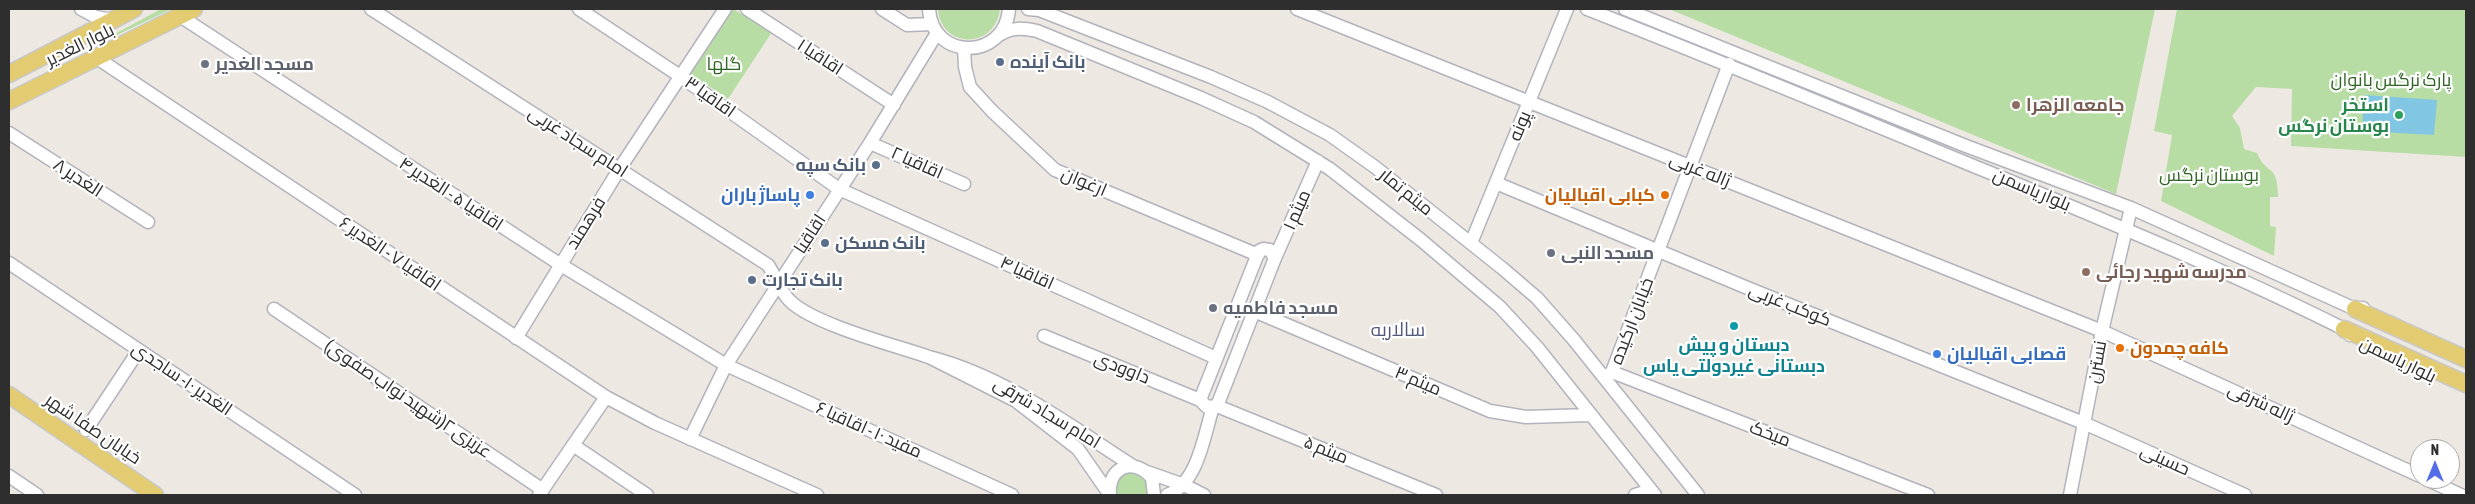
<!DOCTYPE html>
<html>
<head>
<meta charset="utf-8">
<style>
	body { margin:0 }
	#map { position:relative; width:2475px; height:504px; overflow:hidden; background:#ede9e2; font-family:"Asap Condensed",sans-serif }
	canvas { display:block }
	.frame { position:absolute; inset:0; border:10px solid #2e2e2e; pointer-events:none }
	.north { position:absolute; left:2410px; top:439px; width:50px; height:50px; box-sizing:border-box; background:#fff; border:1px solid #ababab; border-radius:50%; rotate:0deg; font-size:14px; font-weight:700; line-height:20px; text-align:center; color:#2e2e2e }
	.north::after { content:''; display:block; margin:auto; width:18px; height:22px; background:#556ce7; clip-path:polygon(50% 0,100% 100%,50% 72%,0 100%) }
</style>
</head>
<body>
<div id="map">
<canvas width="2475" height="504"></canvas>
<div class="frame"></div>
<div class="north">N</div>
</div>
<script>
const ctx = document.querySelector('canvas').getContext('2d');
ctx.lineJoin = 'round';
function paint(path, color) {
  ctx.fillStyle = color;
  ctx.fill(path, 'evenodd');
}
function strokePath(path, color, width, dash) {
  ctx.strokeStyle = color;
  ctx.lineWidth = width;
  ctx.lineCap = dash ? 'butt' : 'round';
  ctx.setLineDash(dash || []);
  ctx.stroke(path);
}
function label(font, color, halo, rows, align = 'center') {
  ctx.font = font + ' "Asap Condensed",Cairo,sans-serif';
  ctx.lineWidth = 4.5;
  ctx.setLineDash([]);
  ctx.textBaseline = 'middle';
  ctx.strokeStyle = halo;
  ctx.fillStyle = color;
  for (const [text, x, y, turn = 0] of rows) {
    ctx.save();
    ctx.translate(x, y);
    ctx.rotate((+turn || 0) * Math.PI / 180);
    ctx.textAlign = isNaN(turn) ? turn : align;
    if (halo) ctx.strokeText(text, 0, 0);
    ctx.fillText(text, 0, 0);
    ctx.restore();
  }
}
paint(new Path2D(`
	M161 9H172L81 52Z
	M733 9 772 32 728 99 689 73Z
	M938 9H1000C995 50 941 49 938 9Z
	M1669 9H2155L2116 194Z
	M2177 9H2466V157L2291 146 2292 89 2256 87 2232 116 2240 128 2244 149 2257 153C2266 176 2278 162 2278 197H2270V226L2276 227 2274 256 2161 201 2172 135 2154 131Z
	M1131 472C1144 475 1149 482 1147 495H1116C1113 483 1119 474 1131 472Z`), '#b7dda5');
paint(new Path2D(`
	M2364 95 2437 100 2434 135 2362 131Z`), '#81c6e3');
const minor = new Path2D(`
	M81 9 96 17 112 20
	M371 9 768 265C776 277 780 291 790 301 815 325 894 345 929 357
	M579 9 680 76 839 189 1216 358
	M747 9 894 105
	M882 9 907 25 932 24
	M929 9C932 61 1005 61 1009 9
	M1028 9 1039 10 1211 77 1268 102 1330 135 1375 167 1502 268 1537 298 1574 340 1698 495
	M1297 9 2102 331 2420 476
	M1587 9C1720 61 1850 115 1981 169 2104 220 2226 270 2344 329L2350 335
	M1625 9 1966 146 2131 208 2355 309 2363 308
	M180 16 561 265 726 365 1012 495
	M999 35C1012 27 1023 28 1037 31L1201 98 1254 122 1330 169 1421 240 1500 307 1537 347 1655 495
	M964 48 965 67 970 87 992 111 1055 170 1258 255
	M97 58 606 397 655 423 817 495
	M9 133 148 222
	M870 143 964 184
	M1496 183 1750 289 2086 424 2245 495
	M1471 243 1567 9
	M1263 249 1270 250 1275 258 1217 406 1207 407 1200 400 1259 251Z
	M1275 258 1318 161
	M9 263 355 495
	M274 309 543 490
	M1254 311 1490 411 1526 417 1590 415
	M1044 336 1200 400
	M516 338 620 168 725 9
	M1612 372 1928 495
	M1605 377 1612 372 1729 64
	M1217 406 1436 495
	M86 430 139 350
	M690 439 726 365 870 143 937 33
	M573 445 647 495
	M1147 472 1184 485 1204 495
	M9 476 37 495
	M2426 479 2461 495
	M539 495 606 397
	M1110 495 1078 449 1016 401 929 357C1004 376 1069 425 1133 466
	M1110 495C1107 467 1134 456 1152 478L1154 495
	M1167 495C1198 484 1204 435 1213 407
	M1635 495 1651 490
	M2070 495 2102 331 2131 208`);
const major = new Path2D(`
	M9 74 134 9
	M9 101 194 9
	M2355 309 2466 359
	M2344 329 2466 384
	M9 395 155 495`);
strokePath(minor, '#b2b3bc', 15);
strokePath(major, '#c9c9c9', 19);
strokePath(minor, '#fff', 12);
strokePath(major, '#e3cb72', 16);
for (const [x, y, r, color] of [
	[1000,62,5,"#5c6f8a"],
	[205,64,5,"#6b7280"],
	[2016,105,5,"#8d6e63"],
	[2399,115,5,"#2e9e5b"],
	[876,165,5,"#5c6f8a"],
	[810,195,5,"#3f7fe0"],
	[1665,195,5,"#e8710a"],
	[825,243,5,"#5c6f8a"],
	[1551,253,5,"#6b7280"],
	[2086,272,5,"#8d6e63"],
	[752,280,5,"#5c6f8a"],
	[1213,308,5,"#6b7280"],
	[1734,326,5,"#0f9aa8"],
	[2120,348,5,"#e8710a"],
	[1937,354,5,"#3f7fe0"]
]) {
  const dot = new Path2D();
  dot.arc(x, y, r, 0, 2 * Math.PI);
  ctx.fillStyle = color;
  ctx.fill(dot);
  strokePath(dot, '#fff', 2);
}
label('18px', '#2e2e2e', '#fff', [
	["بلوار الغدیر",80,45,-26],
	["اقاقیا ۱",820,57,33],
	["اقاقیا ۳",710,97,35],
	["پونه",1520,126,-68],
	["امام سجاد غربی",578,142,33],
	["اقاقیا ۲",917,163,24],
	["ژاله غربی",1700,170,22],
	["الغدیر ۸",78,178,33],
	["ارغوان",1084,182,23],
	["بلوار یاسمن",2032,190,23],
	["میثم تمار",1406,192,39],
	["اقاقیا ۵ - الغدیر ۴",451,194,33],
	["میثم ۱",1297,210,-66],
	["فرهمند",586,223,-58],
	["اقاقیا",810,234,-57],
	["اقاقیا ۷ - الغدیر ۶",390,254,34],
	["اقاقیا ۴",1027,273,24],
	["کوکب غربی",1790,305,22],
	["خیابان ارکیده",1632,321,-69],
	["بلوار یاسمن",2398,360,26],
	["نسترن",2097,362,-80],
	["داوودی",1122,368,22],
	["الغدیر ۱۰- ساجدی",182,379,34],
	["میثم ۳",1418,381,23],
	["عزیزی ۲(شهید نواب صفوی)",408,399,34],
	["ژاله شرقی",2261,403,25],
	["امام سجاد شرقی",1047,413,31],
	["خیابان صفا شهر",93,429,34],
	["مفید ۱۰ - اقاقیا ۶",869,430,24],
	["میخک",1770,434,21],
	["میثم ۵",1326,450,22],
	["حسینی",2165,460,24]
]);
label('bold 18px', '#4e5e75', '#fff', [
	["بانک آینده",1010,62],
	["بانک سپه",866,165,"right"],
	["بانک مسکن",835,243],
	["بانک تجارت",762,280]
], 'left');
label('bold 18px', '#5b616d', '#fff', [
	["مسجد الغدیر",215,64],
	["مسجد النبی",1561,253],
	["مسجد فاطمیه",1223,308]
], 'left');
label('18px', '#2f6524', '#fff', [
	["گلها",724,64],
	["پارک نرگس بانوان",2391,80],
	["بوستان نرگس",2209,175]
]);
label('bold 18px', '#785e54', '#fff', [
	["جامعه الزهرا",2026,105],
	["مدرسه شهید رجائی",2096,272]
], 'left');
label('bold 18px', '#27864d', '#fff', [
	["استخر",2389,105],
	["بوستان نرگس",2389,126]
], 'right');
label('bold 18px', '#366cbe', '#fff', [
	["پاساژ باران",800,195],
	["قصابی اقبالیان",1947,354,"left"]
], 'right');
label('bold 18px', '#c56008', '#fff', [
	["کبابی اقبالیان",1655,195],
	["کافه چمدون",2130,348,"left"]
], 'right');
label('bold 18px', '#0d838f', '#fff', [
	["دبستان و پیش",1734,345],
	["دبستانی غیردولتی یاس",1734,366]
]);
label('19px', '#52587a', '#fff', [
	["سالاریه",1398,330]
]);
</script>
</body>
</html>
